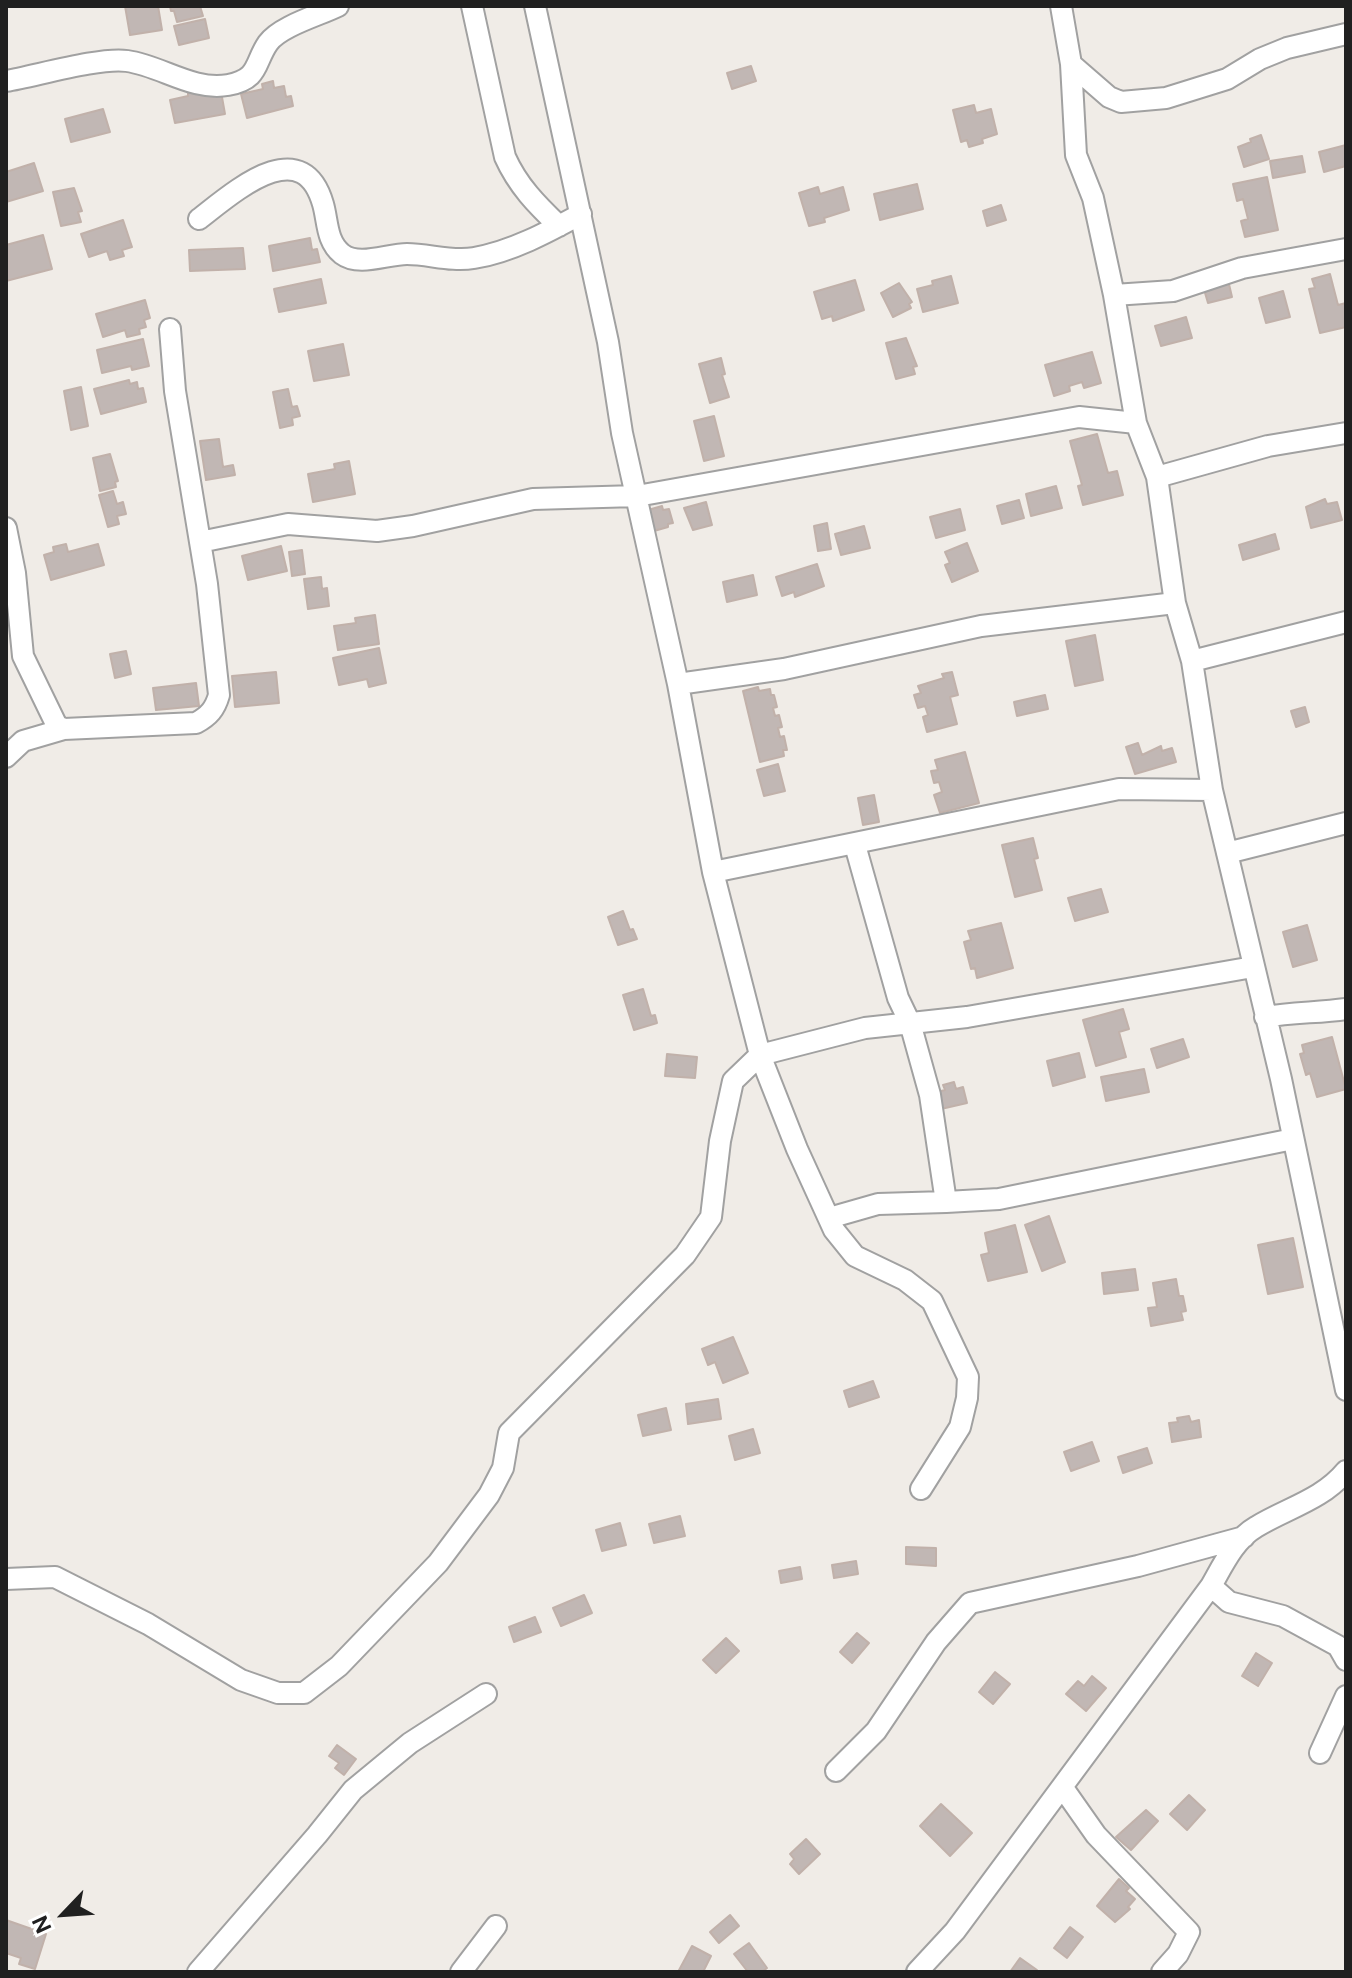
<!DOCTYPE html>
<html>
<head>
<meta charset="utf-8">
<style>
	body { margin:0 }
	#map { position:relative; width:1352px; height:1978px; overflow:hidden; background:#f0ece7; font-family:"DM Sans",sans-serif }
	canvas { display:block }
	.frame { position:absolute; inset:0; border:8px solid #202020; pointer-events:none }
	.north { position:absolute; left:24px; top:1874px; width:80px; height:80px; -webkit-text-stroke:6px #fff; paint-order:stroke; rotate:245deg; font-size:22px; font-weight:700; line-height:32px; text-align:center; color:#202020 }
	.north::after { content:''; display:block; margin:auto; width:28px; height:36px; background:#202020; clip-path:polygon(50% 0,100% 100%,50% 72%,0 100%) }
</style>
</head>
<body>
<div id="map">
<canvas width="1352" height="1978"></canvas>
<div class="frame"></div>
<div class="north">N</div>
</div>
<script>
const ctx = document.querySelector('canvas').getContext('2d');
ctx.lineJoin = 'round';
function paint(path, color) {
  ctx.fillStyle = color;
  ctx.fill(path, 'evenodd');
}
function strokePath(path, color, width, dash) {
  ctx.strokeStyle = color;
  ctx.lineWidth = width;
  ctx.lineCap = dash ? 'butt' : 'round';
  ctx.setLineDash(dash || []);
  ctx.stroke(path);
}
const building = new Path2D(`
	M125 6H158L162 30 130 35Z
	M170 6H200L203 16 177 22 174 11H171Z
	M205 19 209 38 179 45 174 26Z
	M751 66 756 81 732 89 727 73Z
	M273 81 274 88 284 86 286 97 291 96 293 106 247 118 241 94 263 89 262 84Z
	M220 86 225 114 175 123 170 100 188 96V92Z
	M974 105 976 113 991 109 997 134 982 139 983 143 969 147 967 140 961 142 953 110Z
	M103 109 110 132 71 142 65 119Z
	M1261 135 1269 159 1244 167 1238 147 1251 142 1250 139Z
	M1346 145V166L1324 172 1319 152Z
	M1302 156 1305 172 1273 178 1270 161Z
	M34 163 43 191 6 202V172Z
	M1267 177 1278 230 1245 237 1241 221 1248 219 1243 199 1237 201 1233 184Z
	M917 184 923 209 880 220 874 194Z
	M818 187 820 194 843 187 849 210 824 218 825 222 809 226 799 193Z
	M74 188 82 211 78 212 81 222 61 226 53 192Z
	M1001 205 1006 220 987 226 983 211Z
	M123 220 132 247 122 250 124 256 110 260 107 251 89 257 81 234Z
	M43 235 52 269 6 281V245Z
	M310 238 312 250 317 249 320 262 273 271 269 246Z
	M243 248 245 269 190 271 189 250Z
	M1330 274 1338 305 1346 303V327L1320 333 1309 289 1315 288 1312 279Z
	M951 276 958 303 923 312 917 289 933 285 932 281Z
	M321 279 326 303 279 312 274 289Z
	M855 280 864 310 833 321 832 316 822 319 814 292Z
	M1228 280 1232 297 1208 303 1203 286Z
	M899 283 912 302 909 304 911 308 893 317 881 293Z
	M1283 291 1290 317 1266 323 1259 298Z
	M145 300 150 318 144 320 146 327 139 329 140 334 127 337 125 330 103 337 96 314Z
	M1186 317 1192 338 1161 346 1155 326Z
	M906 338 917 366 913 367 915 374 896 379 886 343Z
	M143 339 149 366 132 370 131 366 102 373 97 350Z
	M343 344 349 375 314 381 308 351Z
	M1092 352 1101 383 1084 388 1082 382 1069 386 1070 391 1054 396 1045 365Z
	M721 358 725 374 722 375 729 397 710 403 699 364Z
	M129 380 130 384 137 382 138 389 143 388 146 402 101 414 94 389Z
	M81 387 88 426 71 430 64 391Z
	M288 389 292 407 297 406 300 416 292 418 293 425 280 428 273 392Z
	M714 416 724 456 704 461 694 421Z
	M1097 434 1108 473 1117 471 1123 495 1083 505 1078 486 1082 485 1070 441Z
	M219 439 223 467 233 465 235 475 206 480 200 441Z
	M110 454 118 481 115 482 116 487 100 491 93 458Z
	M349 461 355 494 313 502 308 474 335 469 334 464Z
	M1056 486 1062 508 1031 516 1026 494Z
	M113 491 117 504 123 502 126 514 117 516 119 524 108 527 99 495Z
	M1325 499 1327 504 1337 502 1342 520 1311 528 1306 507Z
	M1019 500 1024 518 1002 524 997 506Z
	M706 502 712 525 693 530 684 508Z
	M662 506 663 510 669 509 673 523 668 524V527L654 531 648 510Z
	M960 509 965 530 936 538 930 517Z
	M827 523 831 549 818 551 814 526Z
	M864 526 870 548 841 555 835 534Z
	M1275 534 1279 549 1243 560 1239 545Z
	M967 543 978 571 952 582 945 565 950 563 945 552Z
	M66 544 68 552 98 544 104 565 51 580 44 555 54 552 53 547Z
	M281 546 287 571 248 580 242 556Z
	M302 550 305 574 292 576 289 552Z
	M817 564 824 586 795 597 794 592 782 596 776 577Z
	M753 575 757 595 727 602 723 582Z
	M321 577 322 589 327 588 329 606 308 609 304 579Z
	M375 615 379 644 338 650 334 626 356 623 355 618Z
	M1095 635 1103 680 1075 686 1066 641Z
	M379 648 386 683 369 687 367 679 339 685 333 658Z
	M126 651 131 674 115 678 110 654Z
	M276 672 279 703 235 707 232 676Z
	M952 672 958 695 950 697 957 724 927 732 923 717 928 715 925 706 918 708 914 695 921 693 918 686 944 678 942 674Z
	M196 683 199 706 156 710 153 688Z
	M758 687 759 691 770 689 771 695H774L777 707 773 708 775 716 779 715 782 727 778 728 780 737 784 736 787 750H783L784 756 760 762 743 691Z
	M1045 695 1048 709 1017 716 1014 702Z
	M1305 707 1309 722 1296 727 1291 711Z
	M1138 743 1142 755 1161 746 1162 751 1172 748 1176 762 1135 774 1126 747Z
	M965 752 979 803 940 813 934 795 942 792 939 782 934 783 931 771 938 770 935 760Z
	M778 764 785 791 764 796 757 770Z
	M874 795 879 822 863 825 858 798Z
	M1033 838 1038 858 1034 859 1042 890 1015 897 1002 845Z
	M1101 889 1108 912 1075 921 1068 898Z
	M623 911 630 930 633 929 637 939 618 945 608 917Z
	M1001 923 1013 968 977 978 975 968 971 969 964 942 971 940 968 931Z
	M1307 925 1317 960 1293 967 1283 932Z
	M643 989 651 1016 655 1015 657 1023 634 1030 623 995Z
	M1123 1009 1129 1029 1119 1032 1126 1057 1096 1066 1083 1020Z
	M1332 1037 1346 1089 1317 1097 1310 1073 1306 1075 1300 1054 1304 1053 1302 1045Z
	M1183 1039 1189 1057 1157 1068 1151 1049Z
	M1079 1053 1085 1077 1053 1086 1047 1061Z
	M667 1054 697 1057 695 1078 665 1076Z
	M1144 1069 1149 1092 1106 1101 1101 1077Z
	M954 1082 956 1089 963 1087 967 1103 941 1109 937 1092 945 1090 943 1085Z
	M1049 1216 1065 1262 1042 1271 1025 1225Z
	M1015 1225 1027 1272 988 1281 981 1255 989 1253 985 1233Z
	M1293 1238 1303 1287 1268 1294 1258 1245Z
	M1135 1269 1138 1290 1104 1294 1102 1273Z
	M1176 1279 1179 1296H1183L1186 1311 1181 1312 1183 1320 1151 1326 1148 1308 1157 1307 1153 1283Z
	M733 1337 748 1373 723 1383 715 1362 708 1365 702 1349Z
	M873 1381 879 1397 849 1407 844 1391Z
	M718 1399 721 1419 688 1424 686 1404Z
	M666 1408 671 1430 643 1436 638 1415Z
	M1189 1416 1191 1422 1199 1420 1201 1437 1172 1442 1169 1423 1178 1422 1177 1418Z
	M753 1429 760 1453 735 1460 729 1436Z
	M1092 1442 1099 1461 1071 1471 1064 1452Z
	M1147 1448 1152 1463 1123 1473 1118 1457Z
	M680 1516 685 1536 654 1543 649 1524Z
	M620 1523 626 1545 602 1551 596 1530Z
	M906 1547 936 1548V1566L906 1564Z
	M856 1561 858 1574 834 1578 832 1565Z
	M800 1567 802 1579 781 1583 779 1571Z
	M584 1595 592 1613 561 1626 553 1608Z
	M535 1617 541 1632 514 1642 509 1627Z
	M857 1633 869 1643 852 1663 840 1652Z
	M726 1638 739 1651 716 1673 703 1660Z
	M1256 1653 1272 1663 1258 1686 1242 1676Z
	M995 1672 1010 1684 993 1704 979 1692Z
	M1092 1676 1106 1688 1086 1711 1066 1694 1078 1681 1084 1686Z
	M337 1745 356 1759 344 1775 335 1768 339 1763 329 1756Z
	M1189 1795 1205 1810 1187 1830 1170 1814Z
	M941 1804 972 1833 950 1856 920 1826Z
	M1146 1810 1158 1821 1131 1850 1116 1837Z
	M806 1839 820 1854 799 1874 790 1864 794 1859 790 1854Z
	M1119 1879 1129 1888 1126 1891 1135 1899 1128 1907 1130 1909 1115 1922 1097 1906Z
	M730 1915 739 1926 719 1943 710 1932Z
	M6 1920 46 1934 35 1969 19 1964 21 1958 6 1953Z
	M1070 1927 1083 1937 1067 1958 1054 1948Z
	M749 1943 767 1968 762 1972H748L734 1954Z
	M692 1946 711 1956 703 1972H678Z
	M1020 1958 1037 1970 1035 1972H1010Z`);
paint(building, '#c1b7b4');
strokePath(building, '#c1b1aa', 2);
const minor = new Path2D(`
	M472 6 505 157C518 186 537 205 559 226
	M535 6 608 342 622 433 678 684 713 872 760 1055 797 1149 834 1230 855 1256 905 1280 932 1301 968 1377 967 1398 960 1427 921 1489
	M1071 64 1109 97 1121 102 1166 98 1227 79 1260 59 1287 48 1346 34
	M6 81C36 76 100 57 127 61 162 66 192 91 228 85 260 79 254 63 268 43 280 26 320 15 338 6
	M199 219C234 192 302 131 323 204 328 221 326 241 342 254 359 267 387 254 407 254 429 254 451 262 474 258 511 252 548 232 581 214
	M1114 295 1173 291 1242 268 1346 249
	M1136 423 1157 477 1175 603 1192 661 1212 790 1281 1079 1346 1390
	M1157 477 1268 446 1346 433
	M6 528 15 573 23 656 57 726 64 729 196 723C209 716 215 709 219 695L207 584 175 391 170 329
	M200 542 288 524 377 531 413 526 533 499 637 496 1079 417 1136 423 1114 295 1093 198 1076 155 1071 64 1061 6
	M1192 661 1346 622
	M678 684 784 669 981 626 1175 603
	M6 757 23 741 64 729
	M1227 853 1346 823
	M713 872 1119 789 1212 790
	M1265 1017C1292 1012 1318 1013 1346 1009
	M946 1202 999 1199 1293 1139
	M829 1218 878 1204 946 1202 930 1095 910 1023 898 998 855 845
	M6 1579 55 1577 148 1624 241 1680 278 1693H304L339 1666 438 1563 489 1495 503 1468 509 1433 685 1255 711 1217 720 1141 733 1081 760 1055 865 1028 967 1017 1253 967
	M1211 1586 1229 1602 1283 1616 1338 1646 1346 1660
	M1320 1753 1346 1696
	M836 1771 876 1731 936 1642 970 1603 1138 1566 1244 1537
	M1063 1788 1096 1835 1189 1932 1178 1954 1162 1972
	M198 1972 317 1835 353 1790 410 1743 486 1694
	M461 1972 496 1926
	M917 1972 955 1931 1211 1586C1223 1565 1235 1539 1256 1527 1287 1508 1322 1500 1346 1471`);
strokePath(minor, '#a1a1a1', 24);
strokePath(minor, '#fff', 20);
</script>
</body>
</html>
